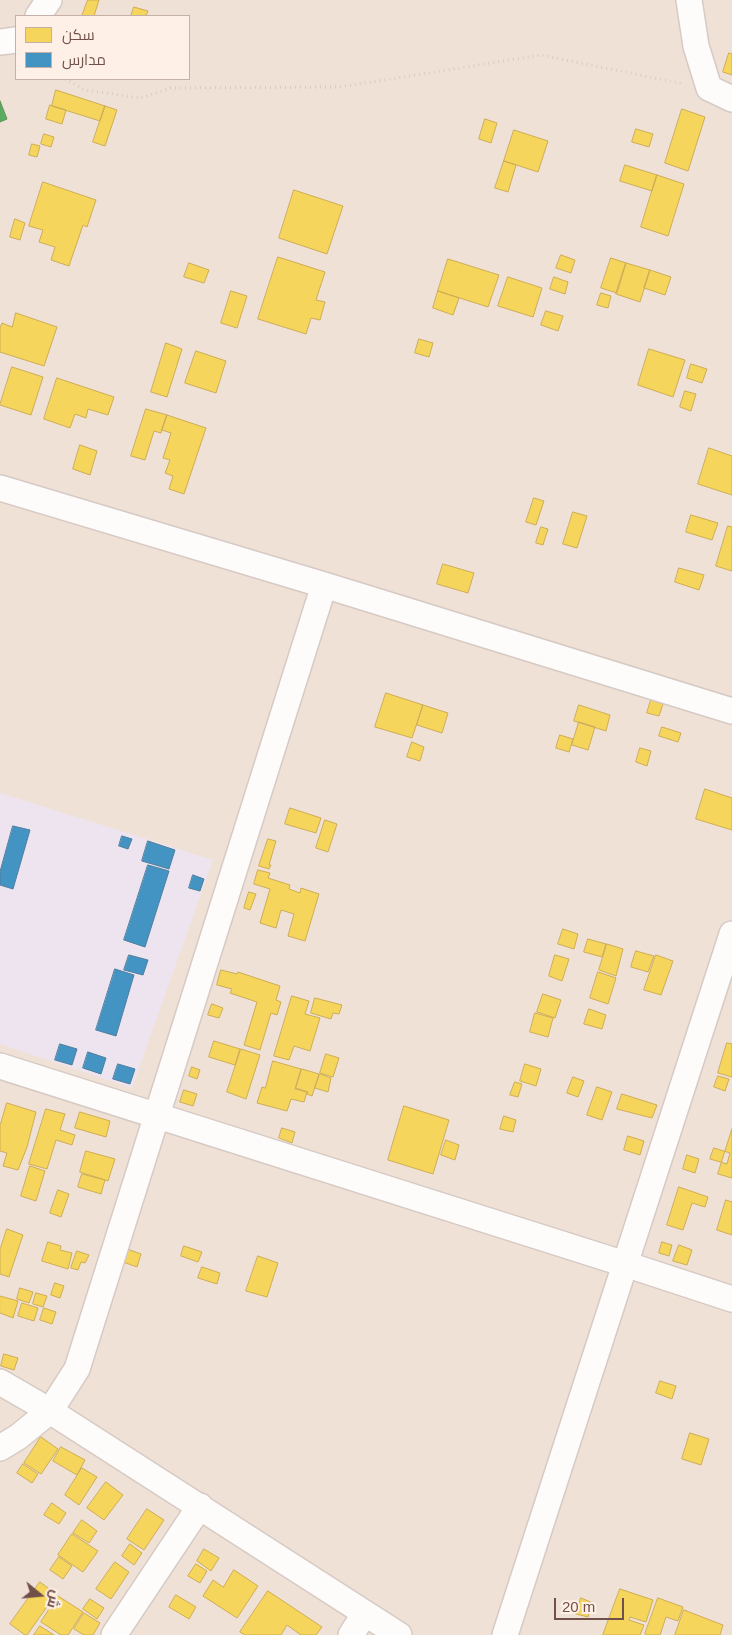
<!DOCTYPE html>
<html>
<head>
<meta charset="utf-8">
<style>
	body { margin:0 }
	#map { position:relative; width:732px; height:1635px; overflow:hidden; background:#f5ede6; font-family:Arial,Cairo,sans-serif }
	canvas { display:block }
	.legend { position:absolute; left:15px; top:15px; width:175px; height:65px; box-sizing:border-box; background:#fef0e6; border:1px solid #c5b0a7; margin:0; padding:6px 9px; list-style:none; font-size:15px; color:#705049 }
	.legend li { display:flex; align-items:center; gap:10px; height:25px }
	.legend b { width:25px; border:1px solid #c5b0a7 }
	.north { position:absolute; left:15px; top:1570px; width:50px; height:50px; -webkit-text-stroke:4px #fef0e6; paint-order:stroke; rotate:107deg; font-size:14px; font-weight:700; line-height:20px; text-align:center; color:#705049 }
	.north::after { content:''; display:block; margin:auto; width:18px; height:22px; background:#705049; clip-path:polygon(50% 0,100% 100%,50% 72%,0 100%) }
	.scale { position:absolute; left:554px; top:1598px; width:70px; height:22px; box-sizing:border-box; border:2px solid #705049; border-top:0; padding-left:6px; font-size:15px; line-height:18px; white-space:nowrap; color:#705049; -webkit-text-stroke:4px #fef0e6; paint-order:stroke }
</style>
</head>
<body>
<div id="map">
<canvas width="732" height="1635"></canvas>
<ul class="legend">
<li><b style="height:14px;background:#f6d55c"></b>سكن</li>
<li><b style="height:14px;background:#4393c3"></b>مدارس</li>
</ul>
<div class="north">ش</div>
<div class="scale">20 m</div>
</div>
<script>
const ctx = document.querySelector('canvas').getContext('2d');
ctx.lineJoin = 'round';
function paint(path, color) {
  ctx.fillStyle = color;
  ctx.fill(path, 'evenodd');
}
function strokePath(path, color, width, dash) {
  ctx.strokeStyle = color;
  ctx.lineWidth = width;
  ctx.lineCap = dash ? 'butt' : 'round';
  ctx.setLineDash(dash || []);
  ctx.stroke(path);
}
paint(new Path2D(`
	M0 0H732V1635H0ZM16 16H189V79H16Z`), '#f0e1d6');
paint(new Path2D(`
	M0 793 213 860 132 1088 0 1044Z`), '#eee4ef');
const homes = new Path2D(`
	M88 0H99L94 16H82Z
	M134 7 148 11 146 16H131Z
	M729 53 732 54V75L723 72Z
	M56 90 105 106 100 121 52 106Z
	M50 105 66 110 62 124 46 119Z
	M105 106 117 110 105 146 93 142Z
	M682 109 705 117 688 171 665 163Z
	M485 119 497 123 491 143 479 139Z
	M636 129 653 134 649 147 632 142Z
	M514 130 548 141 538 172 504 161Z
	M44 134 54 137 51 147 41 144Z
	M32 144 40 146 37 157 29 155Z
	M504 161 516 165 508 192 495 188Z
	M625 165 657 175 652 191 620 181Z
	M657 175 684 184 668 236 641 227Z
	M43 182 96 200 87 227 83 225 69 266 51 260 55 247 39 242 43 230 29 226Z
	M294 190 343 206 327 254 279 238Z
	M15 219 25 223 20 240 10 237Z
	M561 255 575 260 571 273 556 268Z
	M278 257 325 272 316 300 325 302 320 320 311 318 306 334 258 319Z
	M611 258 626 263 617 293 601 288Z
	M448 259 499 275 488 307 438 291Z
	M189 263 209 270 204 283 184 277Z
	M626 263 650 270 640 302 616 294Z
	M650 270 671 277 665 295 644 288Z
	M508 277 542 288 533 317 498 306Z
	M554 277 568 282 565 294 550 289Z
	M231 291 247 296 237 328 221 323Z
	M438 291 459 298 453 315 433 308Z
	M601 293 611 296 608 308 597 305Z
	M546 311 563 316 558 331 541 325Z
	M16 313 57 327 44 366 0 352V328L2 323 12 327Z
	M419 339 433 343 429 357 415 353Z
	M166 343 182 349 167 397 151 392Z
	M649 349 685 360 673 397 638 385Z
	M196 351 226 361 216 393 185 383Z
	M691 364 707 369 702 383 687 378Z
	M12 367 43 377 31 415 0 405Z
	M57 378 114 397 108 415 88 409 86 418 75 414 70 428 44 419Z
	M685 391 696 394 691 411 680 407Z
	M146 409 167 415 161 433 154 431 145 460 131 456Z
	M167 415 206 428 184 494 169 489 173 476 165 473 170 460 163 458 171 433 162 430Z
	M80 445 97 451 90 475 73 469Z
	M709 448 732 456V495L698 484Z
	M534 498 544 501 536 525 526 522Z
	M573 512 587 516 577 548 563 544Z
	M691 515 718 523 712 540 686 532Z
	M728 526 732 527V571L716 566Z
	M541 527 548 529 543 545 536 543Z
	M443 564 474 573 468 593 437 584Z
	M679 568 704 575 699 590 675 582Z
	M386 693 423 705 412 738 375 727Z
	M651 700 663 704 659 716 647 713Z
	M423 705 448 713 442 733 417 725Z
	M579 705 610 715 606 731 574 721Z
	M579 722 595 727 588 750 572 745Z
	M662 727 681 733 678 742 659 736Z
	M560 735 573 739 569 752 556 748Z
	M412 742 424 747 420 761 407 757Z
	M640 748 651 751 647 766 636 762Z
	M705 789 732 798V830L696 819Z
	M290 808 321 818 316 833 285 824Z
	M325 820 337 824 328 852 316 848Z
	M268 839 276 841 269 865H271L269 869 259 866Z
	M258 870 270 873 268 878 290 885 289 889 300 893 301 888 319 894 305 941 288 936 294 914 281 910 276 928 260 923 270 889 254 884Z
	M249 892 256 894 250 910 244 908Z
	M563 929 578 934 574 949 558 944Z
	M588 939 606 944 602 957 584 952Z
	M607 944 623 949 616 976 599 970Z
	M636 951 654 956 648 972 631 967Z
	M555 955 569 959 562 981 549 976Z
	M656 955 673 961 661 995 644 990Z
	M221 970 237 974 238 972 280 986 276 1000 281 1002 277 1015 271 1013 260 1050 244 1045 257 1002 230 993 232 989 217 985Z
	M598 972 616 978 608 1004 590 998Z
	M543 994 561 1000 555 1018 537 1012Z
	M292 996 309 1001 305 1014 320 1018 310 1051 294 1046 289 1060 274 1056Z
	M315 998 342 1005 339 1014 333 1013 331 1019 311 1013Z
	M212 1004 223 1008 219 1018 208 1015Z
	M589 1009 606 1015 602 1029 584 1024Z
	M535 1013 553 1018 548 1037 530 1032Z
	M214 1041 240 1049 235 1065 209 1057Z
	M727 1043 732 1044V1077L718 1073Z
	M241 1049 260 1055 246 1099 227 1092Z
	M326 1054 339 1058 333 1077 320 1073Z
	M273 1061 301 1069 295 1089 307 1092 304 1102 291 1099 287 1111 257 1103 262 1087 265 1088Z
	M525 1064 541 1069 536 1086 520 1081Z
	M192 1067 200 1070 197 1079 189 1076Z
	M302 1069 319 1074 312 1096 307 1094 308 1092 296 1088Z
	M320 1074 331 1078 328 1092 315 1088Z
	M718 1076 729 1079 725 1091 714 1087Z
	M573 1077 584 1081 578 1097 567 1093Z
	M515 1082 522 1084 518 1097 510 1095Z
	M597 1087 612 1092 602 1120 587 1115Z
	M184 1090 197 1094 193 1106 180 1102Z
	M622 1094 657 1105 652 1118 617 1109Z
	M7 1103 36 1112 27 1147 18 1170 3 1166 7 1153 0 1151V1126Z
	M404 1106 449 1120 433 1174 388 1160Z
	M46 1109 65 1114 60 1130 75 1135 72 1145 56 1140 47 1169 29 1164Z
	M80 1112 110 1121 106 1137 75 1128Z
	M504 1116 516 1120 513 1132 500 1129Z
	M282 1128 295 1132 292 1143 279 1138Z
	M732 1129V1178L718 1174Z
	M628 1136 644 1141 640 1155 624 1150Z
	M446 1140 459 1145 455 1160 441 1155Z
	M714 1148 730 1153 727 1164 710 1159Z
	M86 1151 115 1159 108 1181 80 1172Z
	M687 1155 699 1159 695 1173 683 1169Z
	M30 1166 45 1171 36 1201 21 1196Z
	M82 1174 105 1180 101 1194 78 1187Z
	M679 1187 708 1197 705 1207 692 1203 683 1230 667 1225Z
	M58 1190 69 1194 61 1217 50 1213Z
	M726 1200 732 1202V1235L717 1230Z
	M7 1229 23 1235 9 1277 0 1274V1250Z
	M48 1242 61 1246 60 1250 72 1253 68 1269 42 1261Z
	M662 1242 672 1245 669 1256 659 1253Z
	M679 1245 692 1250 687 1265 673 1261Z
	M184 1246 202 1252 198 1262 181 1256Z
	M127 1249 141 1254 137 1267 123 1262Z
	M77 1251 89 1255 85 1263 81 1262 78 1270 71 1268Z
	M258 1256 278 1263 267 1297 246 1291Z
	M202 1267 220 1273 217 1284 198 1278Z
	M55 1283 64 1286 60 1298 51 1295Z
	M20 1288 33 1292 29 1303 17 1299Z
	M36 1293 47 1296 43 1307 33 1304Z
	M0 1296 18 1301 13 1318 0 1313Z
	M22 1303 38 1308 34 1321 18 1316Z
	M44 1308 56 1312 52 1324 40 1320Z
	M4 1354 18 1358 14 1370 1 1366Z
	M660 1381 676 1386 672 1399 656 1393Z
	M690 1433 709 1439 701 1465 682 1459Z
	M41 1437 58 1449 41 1474 24 1463Z
	M61 1447 85 1460 77 1475 53 1461Z
	M23 1464 38 1474 32 1483 17 1473Z
	M82 1468 97 1477 79 1505 65 1495Z
	M106 1482 123 1495 104 1520 87 1508Z
	M52 1503 66 1513 59 1524 44 1515Z
	M147 1509 164 1520 144 1550 127 1539Z
	M82 1520 97 1531 89 1543 73 1533Z
	M72 1534 98 1551 83 1572 58 1555Z
	M130 1544 142 1553 134 1565 122 1556Z
	M204 1549 219 1558 211 1571 197 1561Z
	M59 1557 72 1566 63 1579 50 1570Z
	M115 1562 129 1572 111 1599 96 1589Z
	M196 1564 207 1571 200 1583 188 1576Z
	M234 1570 258 1586 237 1618 203 1596 213 1580 223 1587Z
	M40 1582 56 1594 27 1635H25L10 1624Z
	M620 1589 653 1600 646 1622 630 1617 629 1620 644 1625 640 1635H603Z
	M268 1591 322 1627 316 1635H301L287 1625 281 1635H245L240 1632Z
	M176 1595 196 1607 189 1619 169 1607Z
	M58 1596 83 1612 68 1635H61L41 1622Z
	M581 1598 593 1603 588 1617 576 1614Z
	M658 1598 683 1607 678 1621 666 1617 660 1635H647L645 1634Z
	M90 1599 104 1608 97 1619 83 1609Z
	M684 1610 723 1625 720 1635H675Z
	M84 1613 100 1623 93 1635H84L74 1629Z
	M40 1626 54 1635H34Z`);
paint(homes, '#f6d55c');
strokePath(homes, '#cead56', 1);
const schools = new Path2D(`
	M13 826 30 830 13 889 0 885V872Z
	M122 836 132 839 128 849 119 846Z
	M148 841 175 850 169 869 142 861Z
	M148 865 169 871 145 947 124 940Z
	M193 875 204 879 200 891 189 888Z
	M129 955 148 960 143 975 124 970Z
	M115 969 134 975 116 1036 96 1030Z
	M60 1044 77 1049 72 1065 55 1060Z
	M88 1052 106 1058 101 1074 83 1068Z
	M118 1064 135 1069 130 1084 113 1079Z`);
paint(schools, '#4393c3');
strokePath(schools, '#507f9e', 1);
const public = new Path2D(`
	M0 101 7 119 0 122Z`);
paint(public, '#5aae61');
strokePath(public, '#61925a', 1);
const minor = new Path2D(`
	M689 0 696 46 709 88 732 99
	M38 16 49 0
	M0 42 16 40
	M0 488 324 585 732 711
	M0 1066 625 1264 732 1299
	M0 1382 50 1411 399 1635
	M0 1448 18 1437 50 1411 77 1369 324 585
	M114 1635 200 1506
	M351 1635 365 1613
	M505 1635 732 934`);
strokePath(minor, '#d6cac4', 28);
strokePath(new Path2D(`
	M65 79 85 90 140 98 171 88 340 87 541 55 684 84`), '#d5ccc9', 3, [1, 4]);
strokePath(minor, '#fefcfb', 25);
</script>
</body>
</html>
